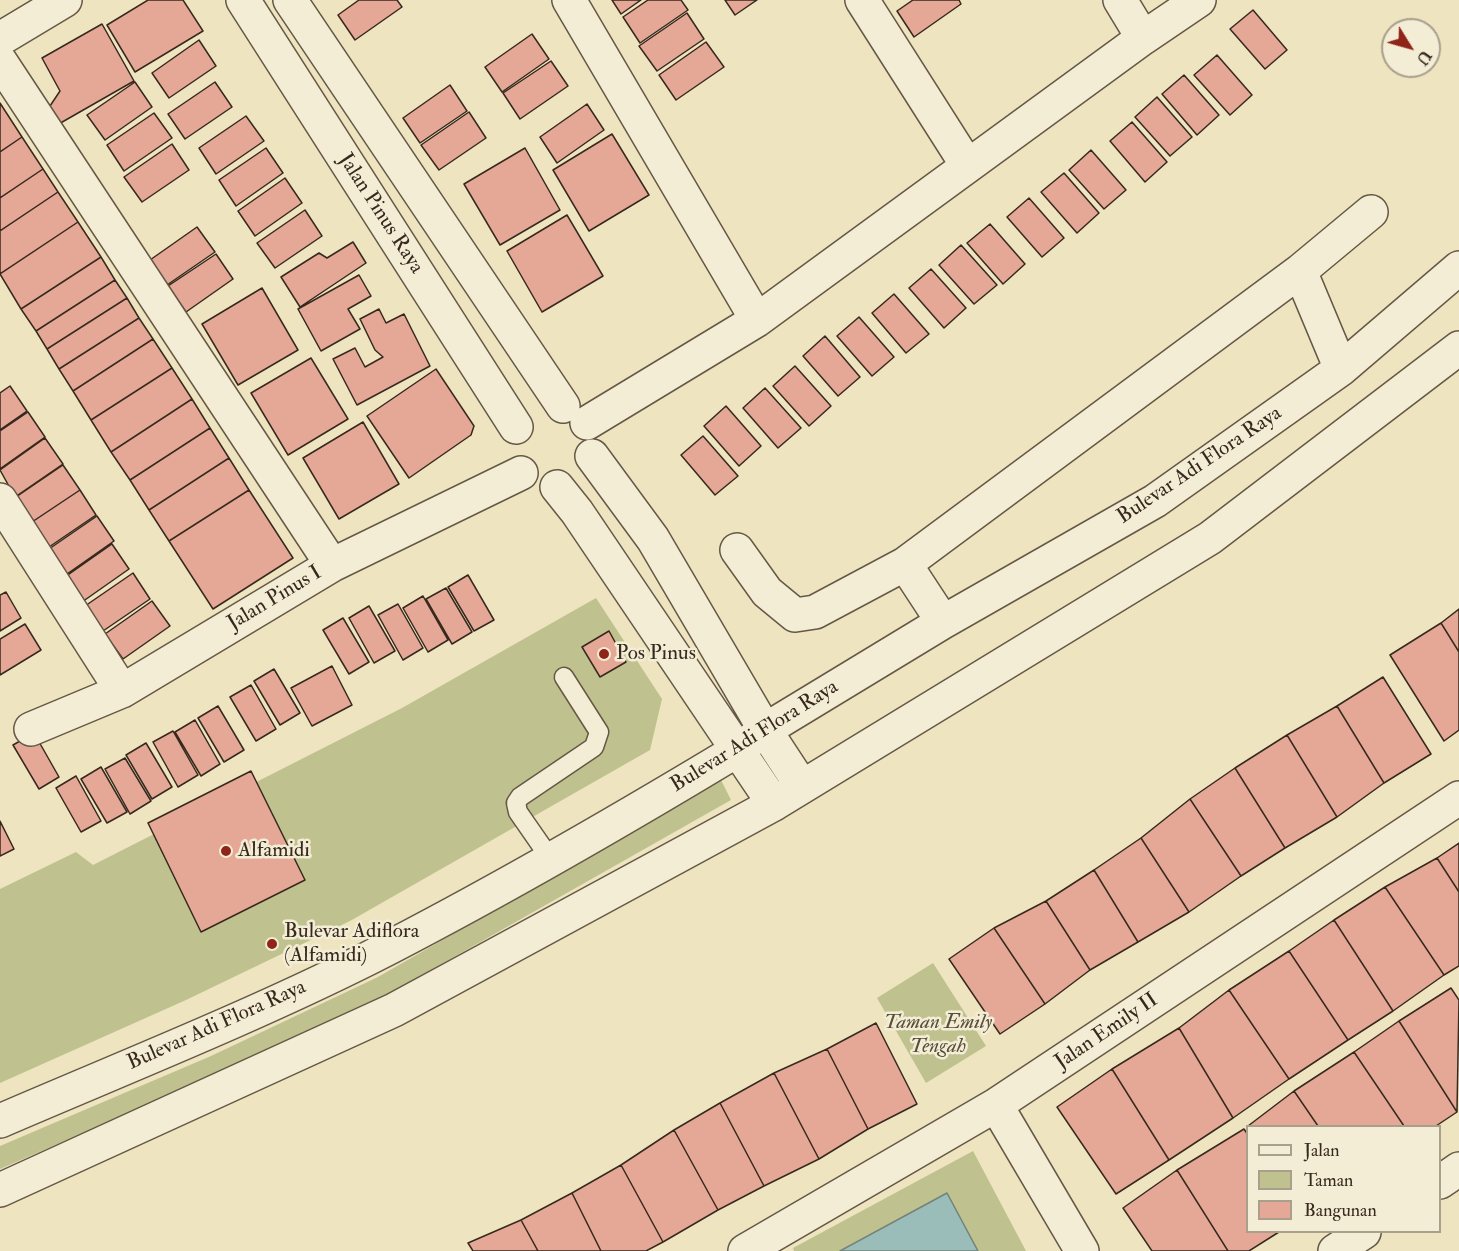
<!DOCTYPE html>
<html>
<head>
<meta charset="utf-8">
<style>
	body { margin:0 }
	#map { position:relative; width:1459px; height:1251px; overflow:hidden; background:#eee4c0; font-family:"IM FELL Double Pica",serif }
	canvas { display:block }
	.legend { position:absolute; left:1246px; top:1125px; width:195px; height:108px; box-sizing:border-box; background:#f4edd6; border:2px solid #a89f8c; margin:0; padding:8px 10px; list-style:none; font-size:18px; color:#37291e }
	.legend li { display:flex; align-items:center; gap:12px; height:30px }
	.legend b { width:30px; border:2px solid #a89f8c }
	.north { position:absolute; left:1381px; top:18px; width:60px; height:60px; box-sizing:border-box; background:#f4edd6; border:2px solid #a89f8c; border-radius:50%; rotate:127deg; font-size:16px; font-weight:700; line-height:24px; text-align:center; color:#37291e }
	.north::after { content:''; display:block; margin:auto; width:21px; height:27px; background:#8f2418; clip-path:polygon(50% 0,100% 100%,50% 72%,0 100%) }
</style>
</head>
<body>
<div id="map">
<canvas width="1459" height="1251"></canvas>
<ul class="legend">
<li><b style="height:8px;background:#f4edd6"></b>Jalan</li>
<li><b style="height:16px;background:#bfc28e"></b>Taman</li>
<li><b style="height:16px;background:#e5a897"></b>Bangunan</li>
</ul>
<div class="north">U</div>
</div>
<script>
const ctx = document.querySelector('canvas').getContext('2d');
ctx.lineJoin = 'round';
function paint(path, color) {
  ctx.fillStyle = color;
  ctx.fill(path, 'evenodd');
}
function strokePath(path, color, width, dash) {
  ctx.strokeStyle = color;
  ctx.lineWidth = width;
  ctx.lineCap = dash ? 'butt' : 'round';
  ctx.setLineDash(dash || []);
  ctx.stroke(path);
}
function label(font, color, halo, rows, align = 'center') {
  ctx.font = font + ' "IM FELL Double Pica",serif';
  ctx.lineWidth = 5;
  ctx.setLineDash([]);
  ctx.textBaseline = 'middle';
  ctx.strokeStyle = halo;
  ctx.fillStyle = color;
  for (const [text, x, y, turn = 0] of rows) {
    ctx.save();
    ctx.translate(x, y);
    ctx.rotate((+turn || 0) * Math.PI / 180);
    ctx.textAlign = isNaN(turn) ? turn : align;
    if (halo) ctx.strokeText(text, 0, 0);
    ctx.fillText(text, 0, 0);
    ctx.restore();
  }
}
paint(new Path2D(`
	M596 598 662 699 650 750 350 921 186 1000 0 1083V889L76 852 93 865 402 708Z
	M721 780 731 800 385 996 218 1074 0 1169V1146L211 1056 378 977Z
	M933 963 986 1046 926 1083 877 998Z
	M973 1151 1026 1251H794L793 1248Z`), '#bfc28e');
const water = new Path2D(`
	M947 1193 978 1251H840Z`);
paint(water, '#9bbdb9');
strokePath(water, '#73827b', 1.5);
const building = new Path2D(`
	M148 0H183L203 31 135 72 107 25Z
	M359 0H397L402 7 355 40 338 15Z
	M612 0H641L621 14Z
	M648 0H681L688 10 640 43 623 17Z
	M725 0H757L735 15Z
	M913 0H959L961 4 914 37 897 11Z
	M1253 10 1287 50 1265 69 1230 29Z
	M687 13 704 39 657 71 639 46Z
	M102 24 134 81 57 125 48 109 60 91 42 58Z
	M532 34 549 59 502 92 485 67Z
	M199 40 216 66 169 98 152 73Z
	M706 42 724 67 676 100 659 75Z
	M1217 55 1252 95 1230 115 1194 75Z
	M551 61 568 86 520 119 503 93Z
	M1184 75 1219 115 1197 135 1162 94Z
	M135 82 152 107 105 140 87 115Z
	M215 82 232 107 185 139 168 114Z
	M450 85 467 111 420 143 403 118Z
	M1157 97 1192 137 1170 156 1135 117Z
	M0 103 22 137 0 152Z
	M587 104 604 130 557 163 540 137Z
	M469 112 486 138 439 170 421 145Z
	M154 113 172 138 124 171 107 145Z
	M246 116 264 141 216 174 199 148Z
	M1132 122 1167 162 1145 182 1110 141Z
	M612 134 649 195 589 231 553 170Z
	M22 137 43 169 0 198V152Z
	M172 144 189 170 142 202 124 177Z
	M266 148 283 173 236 206 219 180Z
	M525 148 560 210 500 245 464 184Z
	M1091 150 1126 190 1104 209 1069 170Z
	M43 169 58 192 0 231V198Z
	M1064 173 1099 213 1077 233 1041 192Z
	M285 178 302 203 255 236 238 211Z
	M58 192 78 222 0 274V231Z
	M1029 198 1064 238 1042 257 1007 217Z
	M305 210 322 236 275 268 257 243Z
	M567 215 603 276 542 312 507 251Z
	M78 222 101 257 21 309 0 274Z
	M990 224 1025 264 1003 284 967 243Z
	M197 227 215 252 167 285 150 260Z
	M353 242 366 263 300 307 281 277 319 253 327 258Z
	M961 245 997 285 974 304 939 265Z
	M216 254 233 279 186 312 168 286Z
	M101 257 115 280 36 331 21 309Z
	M931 269 966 308 944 328 909 288Z
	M359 275 371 296 348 309 360 329 321 351 298 309Z
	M115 280 127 298 47 349 36 331Z
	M262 288 298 350 238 385 202 324Z
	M894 294 929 334 906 353 872 313Z
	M127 298 139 318 59 369 47 349Z
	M379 309 386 323 404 314 430 366 357 405 333 359 355 348 365 367 383 357 375 350 360 319Z
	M859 317 894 357 872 376 837 336Z
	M139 318 153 339 73 391 59 369Z
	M825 336 860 377 838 396 803 356Z
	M153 339 172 368 91 420 73 391Z
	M311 358 348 419 288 455 251 393Z
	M795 366 831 406 809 426 773 386Z
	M172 368 192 399 111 452 91 420Z
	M436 369 474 426 471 435 409 478 367 416Z
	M10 386 27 411 0 430V393Z
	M765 388 801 428 778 448 743 408Z
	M192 399 210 428 130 480 111 452Z
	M726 406 761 446 739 466 704 426Z
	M28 412 45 437 0 469V431Z
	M363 422 399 484 339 519 303 458Z
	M210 428 229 458 149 510 130 480Z
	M703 436 738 476 715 495 681 455Z
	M45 438 63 464 15 497 0 470Z
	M229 458 249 490 169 541 149 510Z
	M63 465 80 490 32 522 16 497Z
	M80 490 96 515 49 547 32 522Z
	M249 490 293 558 213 609 169 541Z
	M97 516 114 541 67 574 49 549Z
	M112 544 129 569 82 602 65 577Z
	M133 573 150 599 103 631 85 606Z
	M468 575 494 620 474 631 448 587Z
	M446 588 472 632 452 644 426 599Z
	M6 592 21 618 0 631V595Z
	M423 596 448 640 428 652 403 608Z
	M152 601 170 626 123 659 105 634Z
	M398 604 423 648 403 660 378 615Z
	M369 606 395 651 374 663 349 618Z
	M1459 609V652L1441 623Z
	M343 618 369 662 349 674 323 630Z
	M1441 623 1459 652V730L1444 741 1390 655Z
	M25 624 41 650 0 675V639Z
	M609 631 626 662 600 677 582 647Z
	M332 666 352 705 312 726 291 688Z
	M274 669 300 713 280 725 254 681Z
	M1383 677 1431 754 1384 783 1337 706Z
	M251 685 276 729 256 741 230 697Z
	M218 706 244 750 224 762 198 718Z
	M1337 706 1384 783 1337 817 1287 735Z
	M195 720 220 764 201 776 175 732Z
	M173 731 198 775 178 787 153 742Z
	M34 733 59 777 39 789 13 745Z
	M1287 735 1337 817 1285 848 1235 768Z
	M146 743 172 787 152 799 126 755Z
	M125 758 151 801 130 814 105 769Z
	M101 767 127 812 107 823 81 779Z
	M1235 768 1285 848 1241 876 1190 799Z
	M251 771 305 880 201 932 148 823Z
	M76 776 101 821 81 832 56 788Z
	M1190 799 1241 876 1189 912 1141 838Z
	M0 821 14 849 0 856Z
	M1141 838 1189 912 1138 942 1094 870Z
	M1459 843V892L1437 858Z
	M1437 858 1459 892V966L1444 975 1385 887Z
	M1094 870 1138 942 1090 970 1046 901Z
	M1385 887 1444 975 1393 1011 1334 920Z
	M1046 901 1090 970 1045 1004 994 928Z
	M1334 920 1393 1011 1348 1040 1289 951Z
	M994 928 1045 1004 1000 1034 949 959Z
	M1289 951 1348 1040 1289 1079 1229 990Z
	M1451 988 1459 1000 1457 1112 1399 1021Z
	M1229 990 1289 1079 1233 1118 1179 1028Z
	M1399 1021 1457 1112 1436 1126H1404L1354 1052Z
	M876 1023 917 1104 868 1129 827 1049Z
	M1179 1028 1233 1118 1169 1160 1112 1069Z
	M827 1049 868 1129 819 1159 774 1073Z
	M1354 1052 1404 1126H1318L1294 1091Z
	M1112 1069 1169 1160 1116 1194 1057 1107Z
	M774 1073 819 1159 764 1186 720 1103Z
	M1294 1091 1318 1126H1248Z
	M720 1103 764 1186 718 1210 674 1130Z
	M1244 1129 1248 1135V1232H1279L1249 1251H1228L1177 1170Z
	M674 1130 718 1210 663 1242 621 1165Z
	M621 1165 663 1242 646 1251H601L572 1193Z
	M1177 1170 1228 1251H1152L1123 1208Z
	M572 1193 601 1251H538L521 1220Z
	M521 1220 538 1251H473L468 1243Z`);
paint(building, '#e5a897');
strokePath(building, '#37291e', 1.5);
const lane = new Path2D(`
	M552 861 518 812 516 803 520 797 594 747 599 732 564 677`);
const street = new Path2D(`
	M243 0 516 427
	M290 0 563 406
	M569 0 757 320
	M862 0 967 165
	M1143 38 1199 0
	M0 39 65 0
	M0 61 332 565
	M1300 271 1371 212
	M587 423 757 320 1143 38 1120 0
	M592 456 653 539 765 730 801 785
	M557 487 577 512 774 804
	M0 500 122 691
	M737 550 767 592 795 615 815 612 905 564
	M943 622 905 564 1300 271 1341 369
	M31 729 122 691 332 565 521 473
	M996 1105 1082 1251
	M0 1121C123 1068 249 1018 369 958 494 894 615 824 736 751L765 730 943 622 1155 501 1341 369 1459 268
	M1440 1182 1459 1169
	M0 1190 394 1010 774 804 1210 538 1459 348
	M745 1251 996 1105 1459 798
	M1335 1251 1364 1232`);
strokePath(lane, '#655846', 21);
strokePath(street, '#655846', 36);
strokePath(lane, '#f4edd6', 18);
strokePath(street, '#f4edd6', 33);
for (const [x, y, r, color] of [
	[604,654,6,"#8f2418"],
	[226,851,6,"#8f2418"],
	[272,944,6,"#8f2418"]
]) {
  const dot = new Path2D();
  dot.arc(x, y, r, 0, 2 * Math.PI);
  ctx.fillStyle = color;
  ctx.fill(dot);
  strokePath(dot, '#f4edd6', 2);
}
label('21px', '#37291e', '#f4edd6', [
	["Jalan Pinus Raya",380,214,57],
	["Bulevar Adi Flora Raya",1200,466,-34],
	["Jalan Pinus I",275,599,-31],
	["Bulevar Adi Flora Raya",755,737,-32],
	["Bulevar Adi Flora Raya",217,1026,-24],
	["Jalan Emily II",1107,1032,-34]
]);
label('21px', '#37291e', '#f4edd6', [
	["Pos Pinus",616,654],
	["Alfamidi",238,851],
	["Bulevar Adiflora",284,932],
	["(Alfamidi)",284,956]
], 'left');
label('italic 21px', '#594f3a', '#f4edd6', [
	["Taman Emily",938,1023],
	["Tengah",938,1047]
]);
</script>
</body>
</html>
